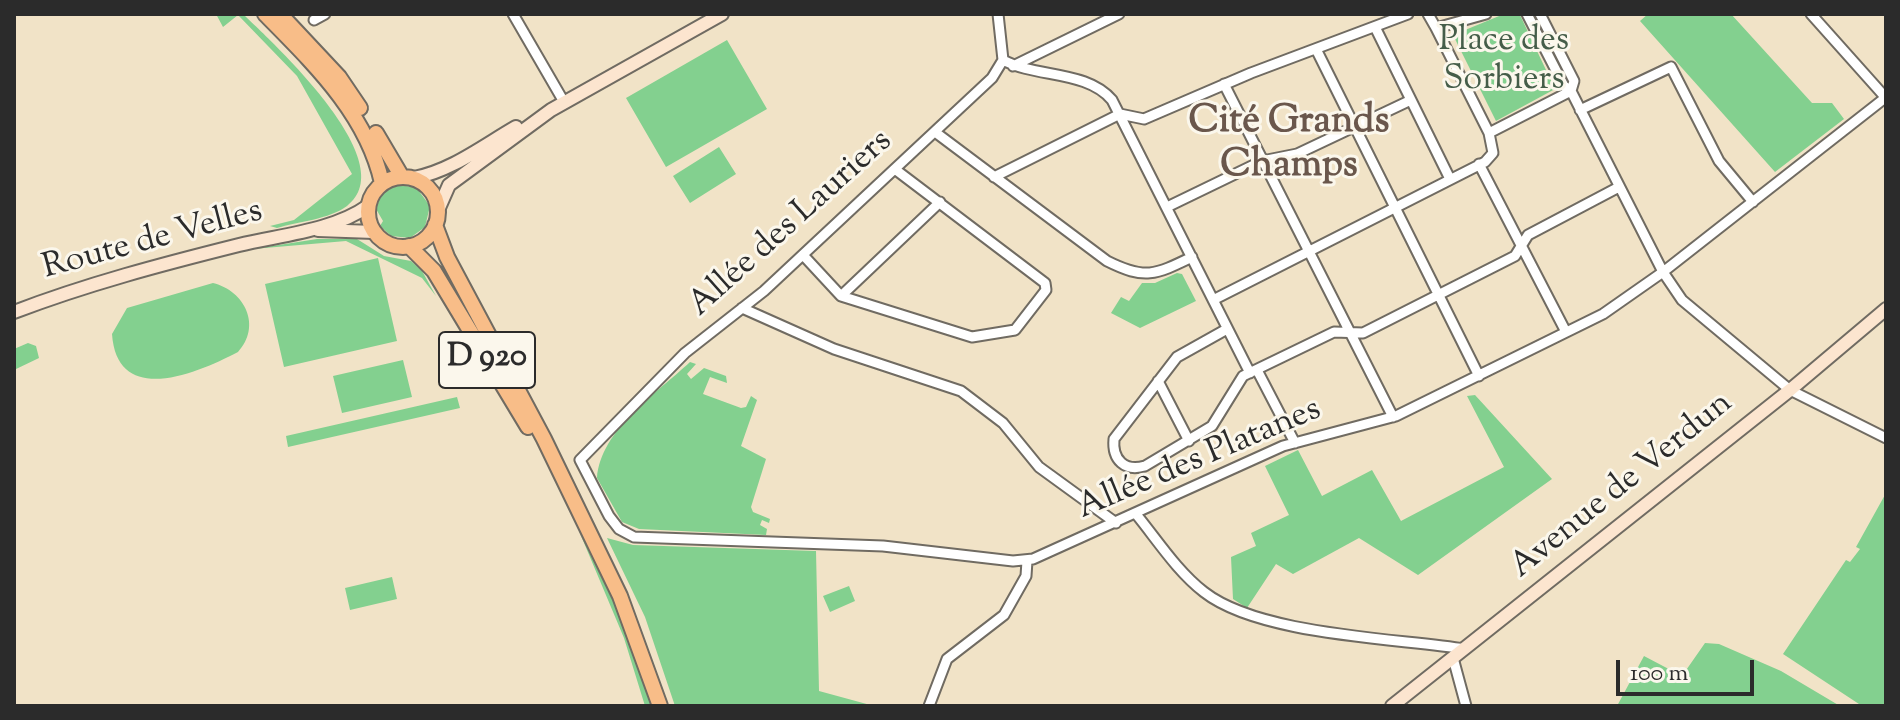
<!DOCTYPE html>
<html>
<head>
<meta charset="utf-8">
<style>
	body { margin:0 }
	#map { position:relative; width:1900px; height:720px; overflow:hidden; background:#f1e3c7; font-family:"Sorts Mill Goudy",serif }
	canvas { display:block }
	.frame { position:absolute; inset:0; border:16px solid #2b2b2b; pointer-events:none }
	.scale { position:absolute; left:1616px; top:660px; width:138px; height:36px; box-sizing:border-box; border:4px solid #2b2b2b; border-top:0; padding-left:10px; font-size:24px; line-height:28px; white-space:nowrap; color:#2b2b2b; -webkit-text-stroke:6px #fbf7ec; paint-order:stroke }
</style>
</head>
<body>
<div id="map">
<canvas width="1900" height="720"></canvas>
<div class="frame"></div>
<div class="scale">100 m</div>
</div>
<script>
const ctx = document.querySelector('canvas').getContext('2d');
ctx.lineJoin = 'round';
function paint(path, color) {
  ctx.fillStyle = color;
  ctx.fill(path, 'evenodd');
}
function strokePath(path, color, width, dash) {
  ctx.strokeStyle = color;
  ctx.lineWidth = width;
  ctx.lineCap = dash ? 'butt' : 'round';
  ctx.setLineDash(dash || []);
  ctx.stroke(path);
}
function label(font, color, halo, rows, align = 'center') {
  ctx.font = font + ' "Sorts Mill Goudy",serif';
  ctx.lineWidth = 6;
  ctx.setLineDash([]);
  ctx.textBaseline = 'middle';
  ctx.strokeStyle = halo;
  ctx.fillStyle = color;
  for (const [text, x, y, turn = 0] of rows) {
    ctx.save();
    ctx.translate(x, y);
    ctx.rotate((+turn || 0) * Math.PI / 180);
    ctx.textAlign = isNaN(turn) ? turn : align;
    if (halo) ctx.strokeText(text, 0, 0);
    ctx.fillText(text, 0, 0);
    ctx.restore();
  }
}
paint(new Path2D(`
	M216 14H243C273 43 405 163 347 206 330 219 297 222 277 228L270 226 294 220 352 174 297 76 238 15 223 27Z
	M1504 14 1520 15 1555 89 1496 121 1453 35Z
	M1648 14H1731L1812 103H1832L1844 119 1775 172 1640 21Z
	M727 40 767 109 666 167 626 98Z
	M719 147 736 174 690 203 673 176Z
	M394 185 416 187 430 206 425 227 410 238 391 236 380 226 383 221 376 209 381 194Z
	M317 239H357L384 256 411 261 422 271 436 296 422 278 346 241 253 249Z
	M378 258 397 341 284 367 265 284Z
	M1177 273 1182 274 1196 301 1140 328 1111 313 1121 297 1129 301 1142 283H1155Z
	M213 283C245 291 262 326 238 352 196 374 117 407 112 334L127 308Z
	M28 343 36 346 39 358 14 370V349Z
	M403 360 412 397 342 413 333 376Z
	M690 362 696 364 687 374 691 379 704 368 726 376 727 383 710 377 703 394 741 408 746 407 751 396 757 400 741 446 766 459 751 507 753 512 770 519 769 523 762 520 760 525 767 529 766 535 639 529 622 522 597 478C601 429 657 393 690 362Z
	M1475 395 1552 479 1418 575 1359 538 1293 574 1276 564 1247 608 1233 599 1231 557 1256 546 1251 533 1289 515 1265 466 1298 450 1322 496 1372 470 1401 521 1504 467 1467 396Z
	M457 397 460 408 288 447 286 436Z
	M1886 493V706H1862L1783 654 1846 560 1850 562 1860 549 1856 547Z
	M579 531 615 605 652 706H645L624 638Z
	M607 538 633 545 816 551 819 691 874 706H675L645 617Z
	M392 577 397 599 350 610 345 588Z
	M849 586 855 601 830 612 823 596Z
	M1705 643 1719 644 1781 671 1840 706H1617L1644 656 1682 676Z`), '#83d08f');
const street = new Path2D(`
	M513 14 564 102
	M998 14 1003 60 992 78 764 291 685 353 580 460 609 516 619 529 634 537 883 546 1013 561 1033 559 1283 446 1396 416 1603 314 1663 272 1885 98
	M1428 14 1436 28 1486 14
	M1527 14 1564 86 1571 91 1663 272 1682 300 1790 390 1886 438
	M1540 14 1574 81 1571 91
	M1811 14 1886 98
	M314 20 325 14
	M1375 27 1450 179
	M1436 28 1489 133
	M1316 49 1479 376
	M1003 60C1036 78 1087 70 1112 100L1250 373
	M1013 66 1119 14
	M1224 84 1393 417
	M1580 110 1671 67 1719 161 1753 202
	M935 132 1107 261C1145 280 1155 275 1192 257
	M1479 164 1566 332
	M994 177 1120 114 1144 119 1251 73 1408 14
	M1167 207 1262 161 1297 154 1411 100
	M803 255 841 296 972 337 1015 330 1046 290 1045 283 896 170
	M841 296 940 202
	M1213 300 1485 162 1493 153 1489 133 1571 91
	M742 308 834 349 961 391 1003 423 1039 467 1116 523
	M1227 329 1177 357 1114 439C1112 460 1125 472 1145 466L1212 426 1243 376 1334 332 1363 333 1515 256 1528 235 1619 187
	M1257 370 1295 443
	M1158 381 1189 441
	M1136 514C1158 541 1177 571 1204 592 1259 635 1394 638 1465 649
	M1453 658 1466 706
	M929 706 947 659 1004 615 1026 576 1027 561`);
const secondary = new Path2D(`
	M414 178C451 171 483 146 516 127
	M438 210 449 185 551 110 722 14
	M318 230 374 232
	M14 312C87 284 163 264 239 245 280 235 333 231 368 206
	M1392 706 1790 390 1886 309`);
const primary = new Path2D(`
	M265 14C313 63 367 114 382 183
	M280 14 339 77 360 108
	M376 133 402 177
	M368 212a35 35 0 1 1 70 0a35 35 0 1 1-70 0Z
	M435 225 447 257 544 439 620 596 660 706
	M409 246 434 271 528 427`);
strokePath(street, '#706b62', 13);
strokePath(secondary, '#706b62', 16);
strokePath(primary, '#706b62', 18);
strokePath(street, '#fff', 9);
strokePath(secondary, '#fce5cf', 12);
strokePath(primary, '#f8bd88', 14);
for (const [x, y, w] of [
	[487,360,96]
]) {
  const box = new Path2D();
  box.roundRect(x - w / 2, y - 28, w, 56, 6);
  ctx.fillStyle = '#fbf7ec';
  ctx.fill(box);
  strokePath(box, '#2b2b2b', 2);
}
label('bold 32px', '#2b2b2b', null, [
	["D 920",487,360]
]);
label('34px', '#455d49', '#fbf7ec', [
	["Place des",1504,43],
	["Sorbiers",1504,82]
]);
label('34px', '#2b2b2b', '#fbf7ec', [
	["Allée des Lauriers",792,225,-42],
	["Route de Velles",153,242,-15],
	["Allée des Platanes",1200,461,-23],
	["Avenue de Verdun",1623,487,-39]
]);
label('bold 38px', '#6a574c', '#fbf7ec', [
	["Cité Grands",1289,125],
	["Champs",1289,169]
]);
</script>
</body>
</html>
